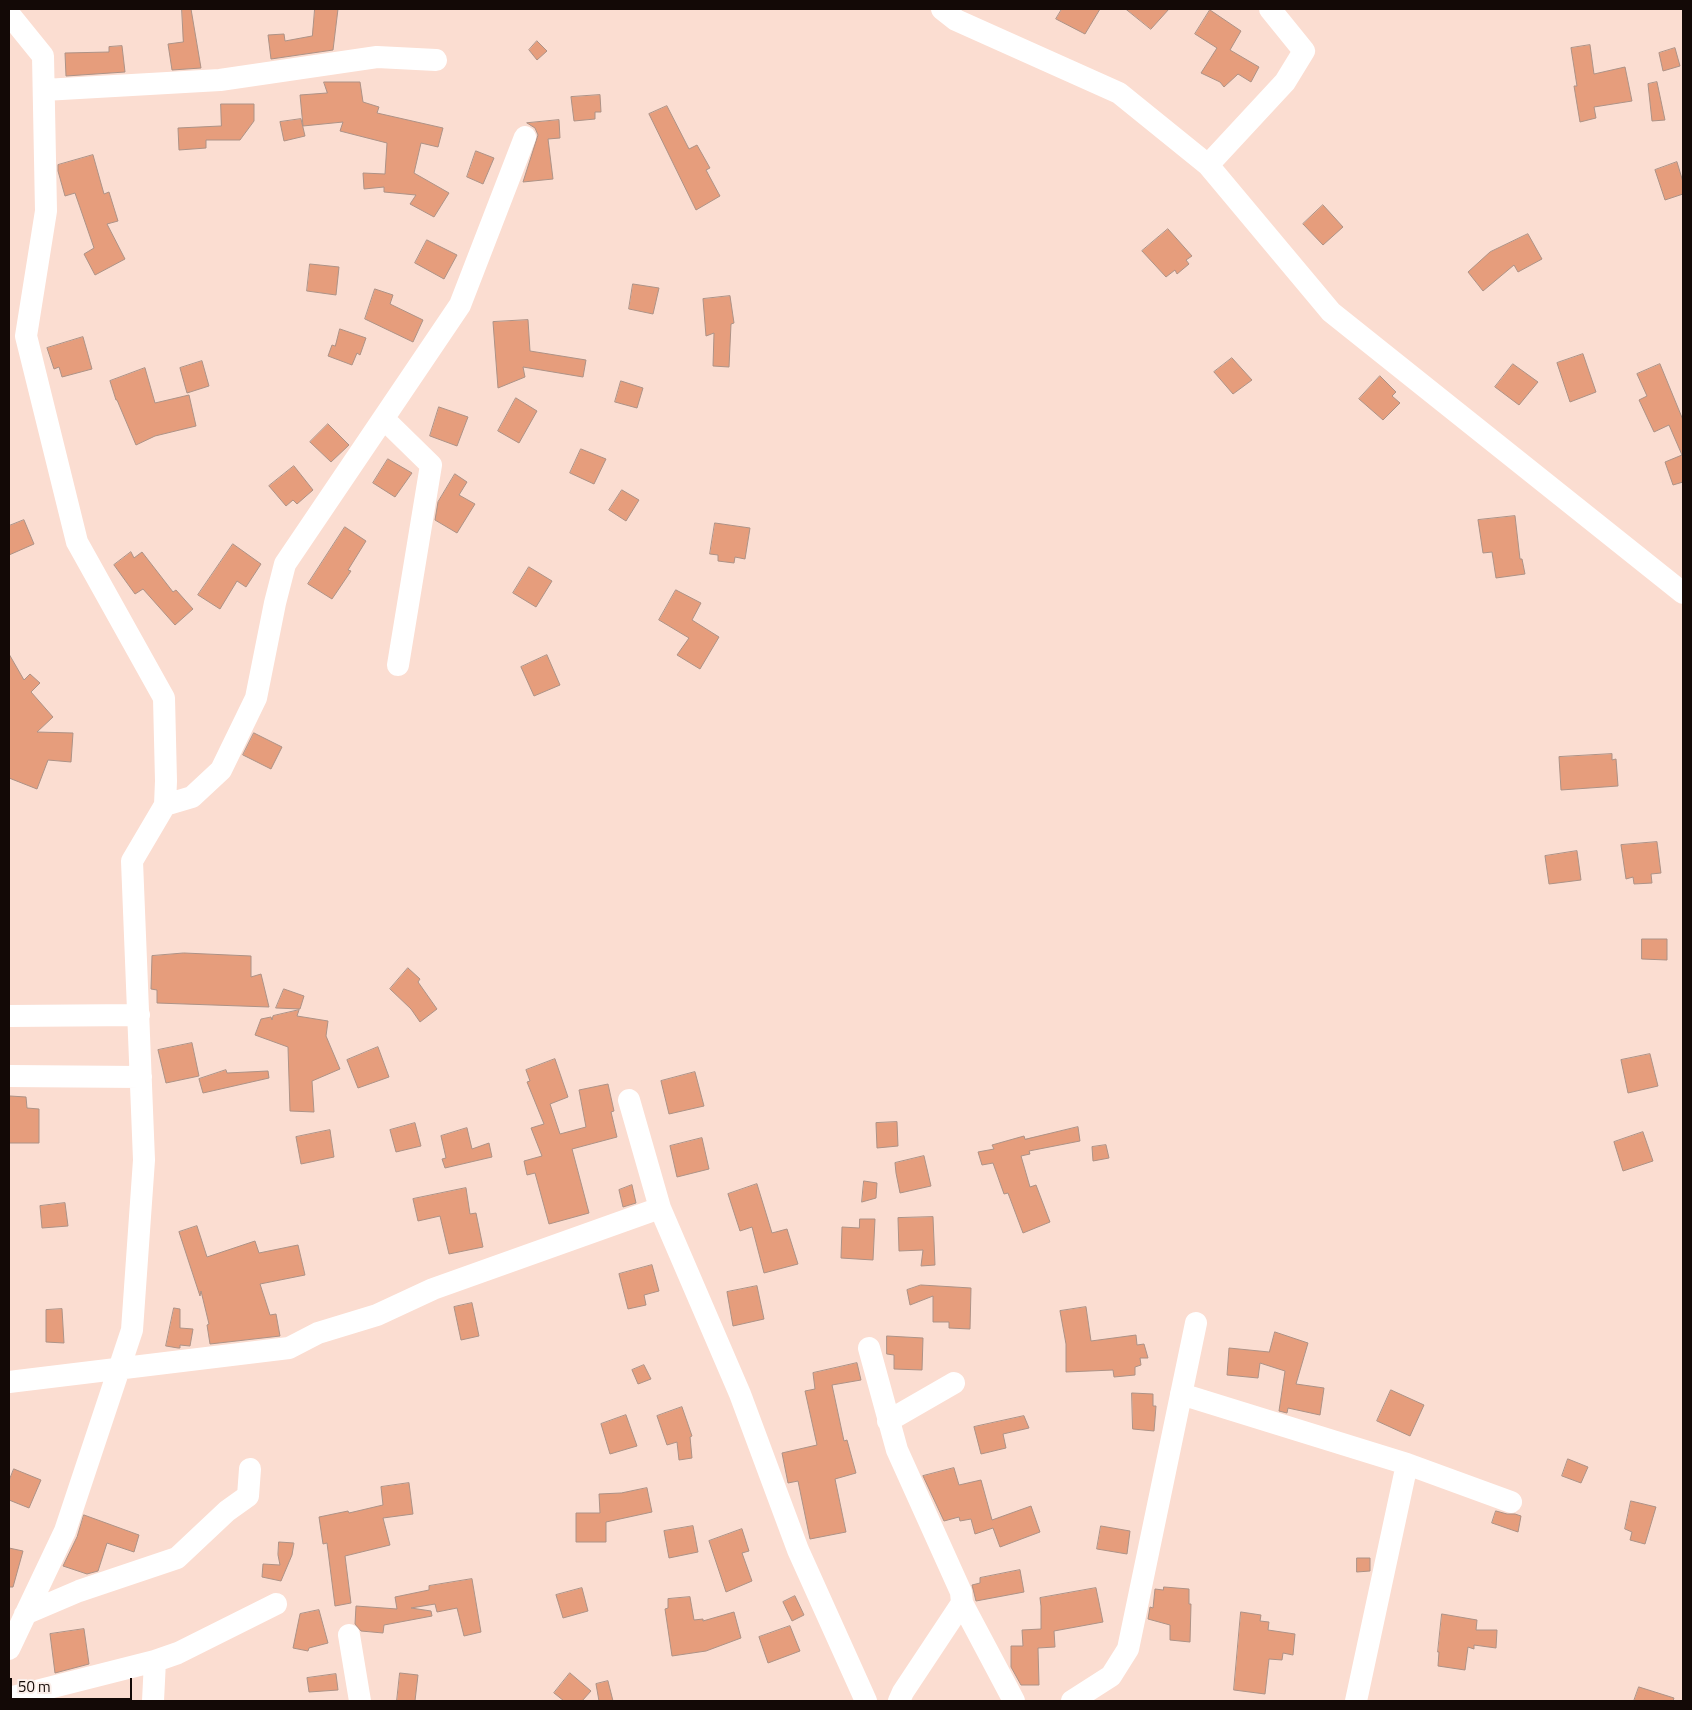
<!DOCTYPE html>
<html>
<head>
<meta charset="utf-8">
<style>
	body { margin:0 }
	#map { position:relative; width:1692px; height:1710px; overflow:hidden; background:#fbddd1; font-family:"Titillium Web",sans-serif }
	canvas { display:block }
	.frame { position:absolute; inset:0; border:10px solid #130906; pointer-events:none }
	.scale { position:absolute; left:10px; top:1678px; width:122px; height:22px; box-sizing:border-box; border:2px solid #130906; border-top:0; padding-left:6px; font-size:15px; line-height:18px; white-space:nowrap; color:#130906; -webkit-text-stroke:4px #fbefea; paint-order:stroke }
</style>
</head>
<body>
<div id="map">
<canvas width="1692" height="1710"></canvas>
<div class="frame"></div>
<div class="scale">50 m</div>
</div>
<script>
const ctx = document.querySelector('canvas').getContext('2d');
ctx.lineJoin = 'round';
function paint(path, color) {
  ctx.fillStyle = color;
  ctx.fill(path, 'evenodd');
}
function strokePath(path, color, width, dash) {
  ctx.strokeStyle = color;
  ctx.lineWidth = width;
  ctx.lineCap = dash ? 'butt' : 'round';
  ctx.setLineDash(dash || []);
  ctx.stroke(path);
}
const building = new Path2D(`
	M182 9H191L201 68 172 70 168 44 183 42Z
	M315 9H338L333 50 271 59 268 35 284 34 285 41 312 36Z
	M1062 9H1100L1085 34 1056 19Z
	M1126 9H1169L1151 29Z
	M1210 10 1241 31 1230 50 1259 67 1251 82 1238 74 1224 87 1220 82 1201 73 1217 48 1195 34Z
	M537 41 547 51 537 60 529 50Z
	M1590 45 1594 74 1625 67 1632 101 1594 107 1596 118 1580 122 1574 86H1577L1571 48Z
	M122 46 125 72 66 76 65 53 109 52V47Z
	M1675 48 1680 66 1663 71 1659 53Z
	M324 82H360L363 102 379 107 377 113 443 128 438 147 421 143 414 173 449 193 434 217 410 204 416 195 384 192V187L364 189 363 173 385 174 387 143 340 131 343 122 303 126 300 95 327 93Z
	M1657 82 1665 120 1652 121 1648 84Z
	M600 95 601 112H595V119L574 121 571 97Z
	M221 104H254V121L240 140H206V148L179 150 178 128 221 126Z
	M667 106 689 149 697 145 710 168 706 170 720 196 696 210 649 114Z
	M301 119 305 136 284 141 280 122Z
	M559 120 560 138 548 139 553 179 523 182 538 135 535 128 527 123Z
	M476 151 494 158 483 184 467 177Z
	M93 155 104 194 109 192 118 221 107 224 125 259 95 275 84 254 94 248 75 193 65 196 58 171V165Z
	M1677 162 1683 182V194L1665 200 1655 170Z
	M1323 205 1343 227 1323 245 1303 224Z
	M1168 229 1192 256 1186 260 1189 264 1177 274 1175 270 1166 277 1142 251Z
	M1528 234 1542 259 1518 272 1514 265 1483 291 1468 272 1490 252Z
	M427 240 457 255 444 279 415 263Z
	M310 264 339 267 336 295 307 291Z
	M633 284 659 288 653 314 629 309Z
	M375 289 393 295 390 304 423 320 413 342 365 319Z
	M730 296 734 323 731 324 729 367 713 366 714 333 706 336 703 299Z
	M528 320 530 351 586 360 583 377 523 367 525 377 498 388 493 322Z
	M340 329 366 338 360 355 357 353 352 365 328 356 332 345 335 346Z
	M83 337 92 369 62 377 59 367 54 369 47 348Z
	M1583 354 1596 392 1570 402 1557 363Z
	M1232 358 1252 380 1233 394 1214 372Z
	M202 361 209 386 187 393 180 368Z
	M1513 364 1538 382 1519 405 1495 387Z
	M1660 364 1683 420V482L1673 485 1665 462 1682 455 1669 425 1654 432 1639 400 1647 396 1637 374Z
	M145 368 155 403 189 395 196 426 155 436 136 445 117 400H116L110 381Z
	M1380 376 1396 392 1392 396 1400 403 1383 420 1359 399Z
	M621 381 643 388 637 408 615 402Z
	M516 398 537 411 519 443 498 431Z
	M439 407 468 417 457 446 430 436Z
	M328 424 349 445 331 462 310 442Z
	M581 449 606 459 594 484 570 473Z
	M388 459 412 473 395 497 373 483Z
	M294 466 313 490 297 504 293 500 286 506 269 486Z
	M455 474 467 482 459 495 475 504 457 533 435 520 438 502Z
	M622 490 639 500 626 521 609 510Z
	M1515 516 1520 559H1522L1525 574 1496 578 1492 552 1483 553 1478 520Z
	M24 520 34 544 9 555V526Z
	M715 523 750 528 745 559 735 557 734 563 718 561V555L710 554Z
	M345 527 366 541 348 570 351 571 332 599 308 584Z
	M233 544 261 564 246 587 237 581 220 609 198 595Z
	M131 552 134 558 142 552 173 592 176 590 193 609 175 625 143 589 135 594 114 565Z
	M529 567 552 581 536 607 513 593Z
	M676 590 701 603 692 620 719 637 700 669 677 655 689 638 659 620Z
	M9 654 24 680 30 674 40 683 31 692 53 717 37 732 73 733 71 762 48 760 37 789 9 778Z
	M547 655 560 685 534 696 521 667Z
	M254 733 282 747 271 769 243 755Z
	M1612 754V760L1616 759 1618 786 1561 790 1559 757Z
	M1657 842 1661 873 1651 874 1652 883 1634 884 1633 877 1626 879 1621 845Z
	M1577 851 1581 880 1549 884 1545 856Z
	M1642 939H1667V960L1642 959Z
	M184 953 251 956V977L261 974 269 1007 157 1003V990L151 989 152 956Z
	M408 968 420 979 418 982 437 1009 420 1022 411 1009 390 989Z
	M284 989 304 996 300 1009 276 1008Z
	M299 1010 297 1016 328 1021 326 1036 340 1069 312 1081 314 1112 290 1111 288 1047 255 1035 261 1019 271 1017 272 1020 273 1016Z
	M192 1043 199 1076 166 1083 158 1050Z
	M378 1047 389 1077 358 1088 347 1060Z
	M1650 1054 1658 1086 1628 1093 1621 1060Z
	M555 1059 568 1097 550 1104 560 1134 586 1127 579 1090 608 1084 614 1111 611 1112 617 1137 572 1149 589 1213 549 1224 535 1173 527 1175 524 1161 542 1156 531 1128 544 1124 527 1082 530 1081 526 1070Z
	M226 1070 227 1073 268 1071 269 1078 203 1093 199 1079Z
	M695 1072 704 1106 669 1114 661 1081Z
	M10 1096 26 1097 27 1108 39 1109V1143H9Z
	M897 1122 898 1146 877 1148 876 1123Z
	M415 1123 421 1146 396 1152 390 1130Z
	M1078 1127 1080 1141 1029 1151 1030 1154 1021 1156 1030 1187 1036 1185 1050 1222 1023 1233 1008 1193 1004 1194 993 1163 982 1165 978 1152 994 1149 992 1145 1024 1136 1025 1139Z
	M467 1128 472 1149 489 1143 492 1157 445 1168 442 1159 446 1158 441 1136Z
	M330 1130 334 1157 301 1164 296 1137Z
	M1643 1132 1653 1161 1623 1171 1614 1142Z
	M702 1138 709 1169 677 1177 670 1146Z
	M1106 1145 1109 1158 1093 1161 1092 1147Z
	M924 1156 931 1186 900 1193 896 1173 895 1163Z
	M864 1181 877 1183 876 1198 862 1202Z
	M757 1184 772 1233 787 1229 798 1264 764 1273 752 1227 740 1231 728 1194Z
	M632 1185 636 1203 623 1207 619 1190Z
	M466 1188 470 1214 476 1213 483 1247 449 1254 440 1216 418 1221 413 1199Z
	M65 1203 68 1226 42 1228 40 1206Z
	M933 1217 935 1265 921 1266 923 1250 899 1251 898 1218Z
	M860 1219H875L873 1260 841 1258 842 1227 859 1228Z
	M197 1226 207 1257 255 1241 259 1253 298 1245 305 1275 260 1284 270 1315 276 1314 280 1336 210 1344 207 1325 209 1324 201 1291 200 1296 179 1232Z
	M652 1265 659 1291 644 1295 646 1305 628 1309 619 1274Z
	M921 1285 971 1288 970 1329 949 1328V1322H933V1296L910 1305 907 1290Z
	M757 1286 764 1319 733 1326 727 1292Z
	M472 1303 479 1336 461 1340 454 1307Z
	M1086 1307 1091 1341 1136 1335 1137 1345 1144 1344 1148 1358H1140L1141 1365 1135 1367V1375L1114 1377 1113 1370 1066 1372V1344L1060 1311Z
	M174 1308 180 1309V1328L193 1329 190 1346 180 1345V1348H178L166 1346Z
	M62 1309 64 1343 46 1342V1310Z
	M1275 1332 1308 1343 1296 1384 1324 1388 1320 1415 1288 1408 1287 1413 1279 1411 1285 1371 1260 1363 1258 1378 1227 1375 1229 1348 1269 1352Z
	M887 1336 923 1338 922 1370 894 1369V1355L887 1354Z
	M857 1363 861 1380 832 1385 844 1441 847 1440 856 1473 835 1479 846 1532 810 1539 798 1481 788 1483 782 1453 817 1445 805 1391 815 1389 813 1373Z
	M644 1365 651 1379 638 1384 632 1370Z
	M1391 1390 1424 1405 1410 1436 1377 1421Z
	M1132 1393 1153 1394V1406H1156L1154 1431 1133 1429Z
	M682 1407 692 1436 690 1437 692 1458 679 1460 677 1442 667 1445 657 1416Z
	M626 1415 637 1446 610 1454 601 1424Z
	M1024 1416 1029 1428 1003 1434 1006 1448 981 1454 974 1427Z
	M1568 1459 1588 1467 1581 1483 1562 1476Z
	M954 1468 959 1485 981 1480 992 1520 1031 1506 1040 1532 1000 1547 993 1528 975 1534 971 1519 960 1521 959 1517 944 1521 923 1476Z
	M14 1469 41 1480 29 1508 9 1500V1481Z
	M409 1483 413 1514 383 1518 390 1545 345 1556 351 1603 335 1606 327 1543 323 1544 319 1517 348 1511 349 1513 383 1505 381 1487Z
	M647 1488 652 1512 606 1522V1542H576V1513H600L599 1494 621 1493Z
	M1631 1501 1656 1507 1645 1544 1630 1540 1632 1532 1625 1529Z
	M1496 1511 1507 1514H1515L1521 1516 1518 1532 1492 1523Z
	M84 1515 139 1535 134 1552 107 1543 98 1571 87 1574 63 1566 77 1537Z
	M693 1526 698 1552 669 1558 664 1531Z
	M1101 1526 1130 1531 1127 1554 1097 1549Z
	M742 1529 749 1551 742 1553 752 1581 726 1592 709 1541Z
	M279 1542 294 1543 292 1555 281 1581 262 1577 263 1564 280 1565 278 1555Z
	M9 1548 23 1551 13 1587H9Z
	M1357 1558H1370V1571L1357 1572Z
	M1020 1570 1024 1592 976 1601 972 1585 980 1583V1578Z
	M472 1579 481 1632 464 1636 457 1608 437 1612 435 1604 411 1608 431 1611 432 1616 384 1625 383 1633 361 1631 355 1624 356 1606 397 1609 395 1597 429 1590V1586Z
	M1164 1587 1189 1589V1604H1191L1190 1642 1170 1640V1625L1148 1619 1150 1607 1153 1608 1155 1589 1163 1590Z
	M582 1588 588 1611 563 1618 556 1595Z
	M1096 1588 1103 1622 1054 1631 1055 1647 1038 1648 1039 1685H1021L1011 1667V1646H1023L1022 1630 1041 1629V1606L1040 1598Z
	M795 1596 804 1615 792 1621 783 1602Z
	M690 1597 694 1620 703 1619V1621L734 1612 741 1638 706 1651 672 1656 665 1609 668 1608V1599Z
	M319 1610 328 1643 309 1648 308 1651 293 1648 300 1614Z
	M1241 1612 1261 1615 1260 1621 1269 1622 1268 1630 1295 1634 1293 1655 1283 1653 1282 1660 1269 1659 1265 1694 1234 1690Z
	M1442 1614 1477 1620 1476 1630H1497L1496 1648 1474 1645V1649L1468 1647 1465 1670 1438 1666 1439 1652H1438Z
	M790 1626 800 1651 768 1663 759 1637Z
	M84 1629 89 1664 55 1673 50 1634Z
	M400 1673 418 1675 415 1701H397Z
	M570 1673 591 1691 582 1701H564L554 1693Z
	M336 1674 338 1690 309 1692 307 1678Z
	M608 1681 613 1701H599L596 1684Z
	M1639 1687 1674 1698 1673 1701H1634Z`);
paint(building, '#e69d7c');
strokePath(building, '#ad9286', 1);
strokePath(new Path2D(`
	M942 9 956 20 1119 93 1208 165 1331 312 1683 593
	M9 14 43 56 46 211 26 336 77 542 164 698 166 781 165 805 132 861 144 1160 132 1330 65 1531 9 1649
	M44 90 220 80 377 57 436 60
	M1208 165 1285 82 1304 51 1270 9
	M384 419 431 465 398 665
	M165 805 192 797 221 770 256 698 275 603 285 564 460 305 525 137
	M9 1016 139 1015
	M9 1076 141 1077
	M629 1100 660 1208 740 1394 798 1550 866 1701
	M869 1348 897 1450 961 1592 962 1603 903 1692 899 1701
	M9 1382 289 1348 318 1333 377 1315 433 1289 660 1208
	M1181 1394 1407 1464 1511 1502
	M888 1421 954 1383
	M962 1603 1014 1701
	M25 1614 79 1591 177 1558 227 1511 248 1496 250 1469
	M349 1635 360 1701
	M9 1698 155 1661 178 1653 276 1604
	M153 1701 155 1661
	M1072 1701 1111 1676 1128 1649 1196 1323
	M1356 1701 1407 1464`), '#fff', 22);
</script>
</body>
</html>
